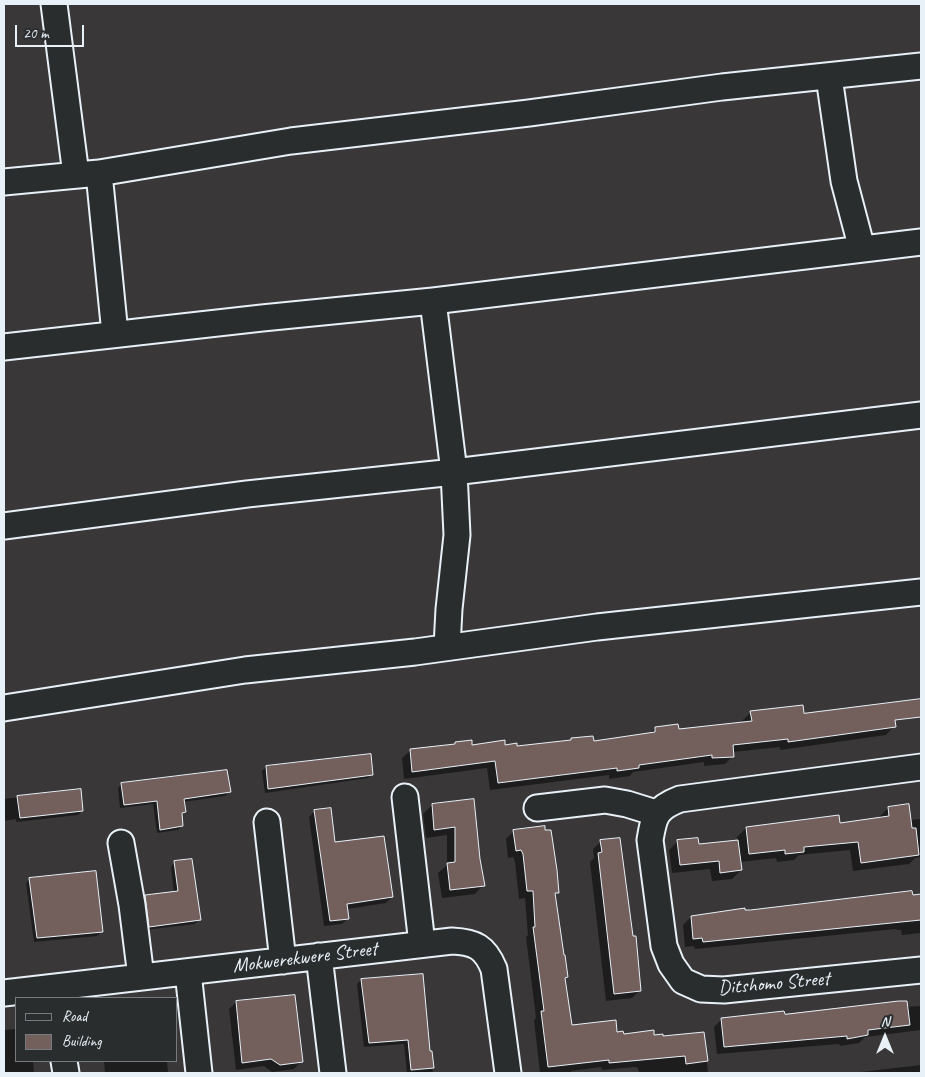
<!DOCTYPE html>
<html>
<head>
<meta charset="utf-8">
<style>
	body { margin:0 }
	#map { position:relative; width:925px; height:1077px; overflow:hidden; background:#393737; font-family:Caveat,sans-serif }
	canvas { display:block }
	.frame { position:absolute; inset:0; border:5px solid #e8f1f8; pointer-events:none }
	.legend { position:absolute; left:15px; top:997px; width:162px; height:65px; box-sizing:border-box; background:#2a2d2e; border:1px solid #767b7f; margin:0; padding:6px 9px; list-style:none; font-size:15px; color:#e8f1f8 }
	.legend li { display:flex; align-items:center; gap:10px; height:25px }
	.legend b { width:25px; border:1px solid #767b7f }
	.north { position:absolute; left:860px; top:1012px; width:50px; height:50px; -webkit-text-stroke:4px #2a2d2e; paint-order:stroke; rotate:0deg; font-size:14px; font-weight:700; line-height:20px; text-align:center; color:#e8f1f8 }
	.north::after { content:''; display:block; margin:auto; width:18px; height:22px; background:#e8f1f8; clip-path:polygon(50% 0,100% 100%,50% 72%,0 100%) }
	.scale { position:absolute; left:15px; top:25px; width:69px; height:22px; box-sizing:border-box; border:2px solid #e8f1f8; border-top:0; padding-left:6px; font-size:15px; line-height:18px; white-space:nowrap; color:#e8f1f8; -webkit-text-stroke:4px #2a2d2e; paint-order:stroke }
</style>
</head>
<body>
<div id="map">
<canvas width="925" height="1077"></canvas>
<div class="frame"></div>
<ul class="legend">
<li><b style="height:6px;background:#2a2d2e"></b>Road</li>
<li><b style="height:14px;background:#73605d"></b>Building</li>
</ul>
<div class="north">N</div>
<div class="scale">20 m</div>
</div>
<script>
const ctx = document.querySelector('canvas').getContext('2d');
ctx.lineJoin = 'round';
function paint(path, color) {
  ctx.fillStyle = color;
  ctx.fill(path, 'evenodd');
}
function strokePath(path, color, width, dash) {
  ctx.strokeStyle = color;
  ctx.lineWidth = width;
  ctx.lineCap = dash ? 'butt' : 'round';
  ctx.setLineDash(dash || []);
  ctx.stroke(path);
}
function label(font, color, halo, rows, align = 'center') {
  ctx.font = font + ' Caveat,sans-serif';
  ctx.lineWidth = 4;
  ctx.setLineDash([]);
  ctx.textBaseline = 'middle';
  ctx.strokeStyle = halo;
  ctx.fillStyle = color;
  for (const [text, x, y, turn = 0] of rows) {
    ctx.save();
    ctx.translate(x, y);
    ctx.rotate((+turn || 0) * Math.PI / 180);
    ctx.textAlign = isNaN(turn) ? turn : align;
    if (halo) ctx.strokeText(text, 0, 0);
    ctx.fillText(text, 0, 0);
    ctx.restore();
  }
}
paint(new Path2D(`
	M751 712 803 714 894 726 886 735 780 750V747L733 752V756L725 764 704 766V762L633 772 630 776 609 779V775L490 790 487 768 404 779 402 758 411 750 453 745 455 743 471 747 504 746 516 748 593 743 649 734 655 728 677 731 743 724 742 721Z
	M266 767 372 774 368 778 265 793 262 771Z
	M122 784 229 792 225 796 183 802 185 812 181 816 182 826 178 830 157 833 153 804 120 808 118 788Z
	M80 790 82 811 78 815 16 822V819L4 821V799Z
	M473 801 479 859 483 885 475 894 442 898 438 873 447 865V835L426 838 423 814 432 805Z
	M888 808 910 820 921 819V857L915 858 909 864 853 871 850 850 799 855 794 860 777 862 776 858 740 862 741 870 732 879 712 881 710 869 672 873 669 850 678 841 698 846 738 841 737 837 746 828 839 825 880 819 879 817Z
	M315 811 334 843 392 897 386 903 347 909 348 918 342 924 324 926 309 817Z
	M514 831 558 892 554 896 567 977 564 980 571 1026 622 1035 662 1038 704 1033 708 1073H639L638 1068 635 1067 602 1070 601 1067 571 1071 572 1073H540L534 1020 536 1018 526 937 528 935 525 898 519 899 515 862 513 857 508 858 506 839Z
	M601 842 640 990 632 998 606 1001 590 862 594 858 593 849Z
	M175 862 199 920 195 924 145 930 141 901 145 897 174 893 171 867Z
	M30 879 101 932 97 936 34 942 26 883Z
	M921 895V933L902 935 901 930H897L896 929 695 949 694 946 685 947 683 925 691 917Z
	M361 980 429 1053H431L433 1073H407L404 1044 364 1047 357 984Z
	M236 1002 301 1061 294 1069 272 1072 264 1066 236 1070 229 1009Z
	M921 1006V1035V1030L865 1037 859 1043 840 1046 839 1044 717 1054 714 1027 722 1019Z
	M16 1029V1061H33L34 1073H4V1030Z
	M104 1061H167L168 1072 166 1073H105Z
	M921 1065V1073H852Z`), '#0007');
const building = new Path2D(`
	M921 699V717L895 720 896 727 788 742V739L733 745 734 757 712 758V755L639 765V768L617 771V768L498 783 495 761 412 772 410 749 455 744V742L472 740V745L505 740V745L517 743V746L571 740V738L593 736 594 741 655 732V727L678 724 679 729 752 721 750 711 803 705 804 713Z
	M371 754 373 775 268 789 266 766Z
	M227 770 231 792 184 799 186 812 182 813 183 826 160 830 157 801 124 805 121 783Z
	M81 789 83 811 20 818 17 796Z
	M474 799 480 859 485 886 450 890 447 863 455 862V827L434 830 432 804Z
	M909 804 912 828H916L919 855 861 863 858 842 804 847V852L785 854V850L749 854 746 827 839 815 840 823 889 816 888 807Z
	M331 808 335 842 384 836 393 897 347 904 349 919 330 921 314 810Z
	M545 826V830H551L557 870 559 893H555L564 955H565L568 977 565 978 572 1025 616 1020 617 1032 623 1031 624 1034 654 1030V1035L663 1034V1036L704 1032 708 1061 686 1064 685 1056 609 1063V1060L548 1067 541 1011H544L533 927H535L533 891H527L523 854 521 850 516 851 513 830Z
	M620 838 633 936H636L641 991 614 994 598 853 602 852 600 840Z
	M698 838 699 844 738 840 742 870 720 873 719 861 680 865 677 840Z
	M192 859 201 920 149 927 145 895 178 891 174 861Z
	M96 871 103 932 37 938 29 878Z
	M912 891 913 895 921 894V920L703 942 702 938 693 939 691 916 745 908V910H750Z
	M423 974 430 1051H432L434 1068 411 1070 408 1040 369 1043 361 979Z
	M295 995 303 1062 280 1065 271 1059 242 1063 236 1001Z
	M899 1001H907L910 1025 868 1030V1035L847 1039V1036L724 1047 721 1018 784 1011 785 1014Z`);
paint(building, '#73605d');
strokePath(building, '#e8f1f8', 1);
const minor = new Path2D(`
	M54 4 76 175
	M829 77 844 181 862 249
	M99 173 115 334
	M4 182 99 173 291 141 529 113 722 87 921 66
	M433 301 454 472 457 535 449 609 447 647
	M4 347 262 318 433 301 921 242
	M4 526 247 494 454 472 921 415
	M4 708 245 670 415 652 597 627 921 592
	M921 767 680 799C656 808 654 816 650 840L664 946 671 964 683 981 701 989 724 990 921 970
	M405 797 422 944
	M537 808 605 800 627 804 656 813
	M267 822 283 961
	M121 843 132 905 141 977
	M319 956 333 1073
	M188 972 199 1073
	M4 993 452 941C475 942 485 947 494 969L508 1073
	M64 1061 66 1073`);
strokePath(minor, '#e8f1f8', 29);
strokePath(minor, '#2a2d2e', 25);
label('20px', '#e8f1f8', '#2a2d2e', [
	["Mokwerekwere Street",305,958,-7],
	["Ditshomo Street",774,984,-5]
]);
</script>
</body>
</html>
